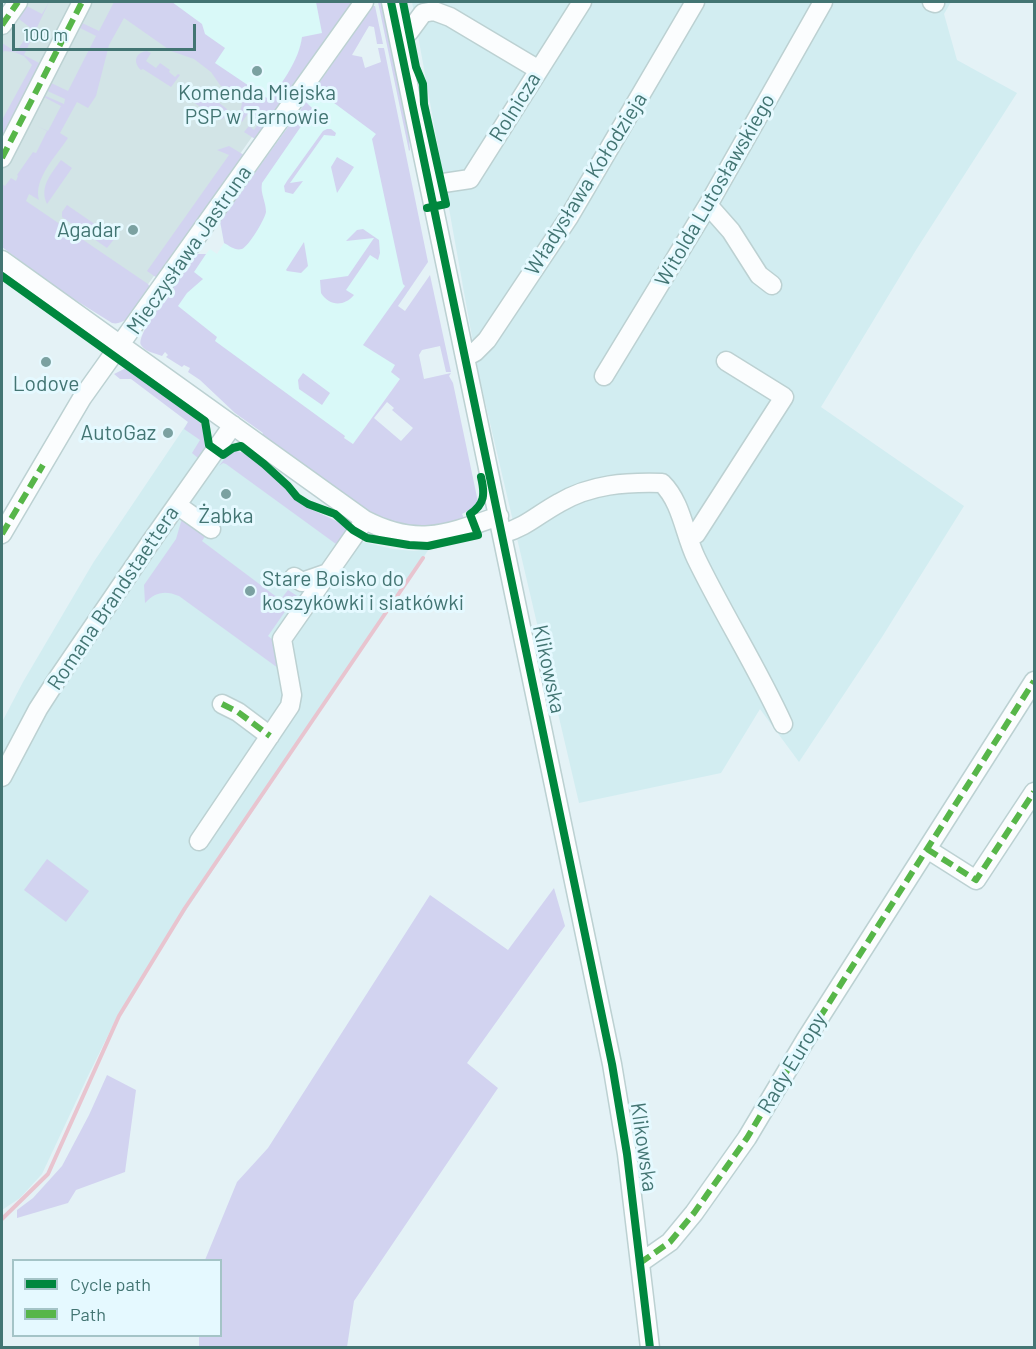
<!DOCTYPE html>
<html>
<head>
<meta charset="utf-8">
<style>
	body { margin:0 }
	#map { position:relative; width:1036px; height:1349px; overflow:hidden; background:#e4f2f6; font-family:Barlow,sans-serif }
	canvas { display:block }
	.frame { position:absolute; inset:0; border:3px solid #437573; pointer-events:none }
	.legend { position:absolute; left:12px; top:1259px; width:210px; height:78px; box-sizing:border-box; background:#e5f9ff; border:2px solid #a4c4c7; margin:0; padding:8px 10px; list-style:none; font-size:18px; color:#437573 }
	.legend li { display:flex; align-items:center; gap:12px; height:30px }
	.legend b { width:30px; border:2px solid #a4c4c7 }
	.scale { position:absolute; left:12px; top:24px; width:184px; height:27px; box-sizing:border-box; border:3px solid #437573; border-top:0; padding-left:8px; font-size:18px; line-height:21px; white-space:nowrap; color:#437573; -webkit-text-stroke:4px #e5f9ff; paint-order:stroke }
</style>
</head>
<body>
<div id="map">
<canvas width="1036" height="1349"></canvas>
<div class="frame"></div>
<ul class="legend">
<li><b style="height:8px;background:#00873e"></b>Cycle path</li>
<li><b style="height:8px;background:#57b649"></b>Path</li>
</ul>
<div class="scale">100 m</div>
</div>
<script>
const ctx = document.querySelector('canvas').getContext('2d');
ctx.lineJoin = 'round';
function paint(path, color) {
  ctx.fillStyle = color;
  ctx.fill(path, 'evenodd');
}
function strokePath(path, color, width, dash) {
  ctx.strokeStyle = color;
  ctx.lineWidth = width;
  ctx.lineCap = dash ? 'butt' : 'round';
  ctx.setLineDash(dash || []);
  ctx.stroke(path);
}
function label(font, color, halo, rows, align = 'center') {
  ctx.font = font + ' Barlow,sans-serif';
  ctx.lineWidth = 6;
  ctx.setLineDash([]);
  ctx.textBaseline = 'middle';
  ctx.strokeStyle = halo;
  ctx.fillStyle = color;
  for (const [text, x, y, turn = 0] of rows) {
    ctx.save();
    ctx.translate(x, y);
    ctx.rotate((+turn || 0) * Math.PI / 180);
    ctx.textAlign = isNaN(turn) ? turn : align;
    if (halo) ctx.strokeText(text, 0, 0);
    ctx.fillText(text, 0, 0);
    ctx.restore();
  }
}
paint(new Path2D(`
	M412 2H951L944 14 957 60 1017 93 916 250 821 407 964 506 882 637 799 762 760 709 721 773 579 803 479 376Z
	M188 422 335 530 363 542 393 549 414 551 429 549 140 979 118 1015 87 1078 42 1174 20 1198 2 1210V722L23 682 93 563Z`), '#d2edf1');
paint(new Path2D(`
	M126 2H318L325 33 271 110Z
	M325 80 373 115 409 290 373 343 409 366 353 444 163 305 200 254H206L210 249 217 254 224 243 220 221 314 90 315 92Z`), '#d9f9f8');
paint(new Path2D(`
	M24 2H126L271 110 144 290 2 189V171L9 158 2 141V36Z`), '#d2e4e6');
paint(new Path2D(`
	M49 2 24 55 43 65 2 140V120L32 65 24 56 14 52 4 51 2 55V43L16 52 32 29 15 16 23 4 42 14Z
	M114 2H172L202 24 205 34 225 48 215 63 270 100C283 81 299 60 302 37L322 33 316 2H353L255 139 244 132 249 126 254 130 261 120 249 112 242 122 239 119 242 103 220 85 211 72 194 59 171 51 124 18 109 45 96 96 88 108 77 102 60 133 68 138C57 155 33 179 39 200L29 194 26 201 148 284 150 287C141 300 129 327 112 323L61 291 2 247V184L5 186 11 178 16 181 18 176 17 175 33 152 36 153 47 131 37 126 48 131 61 106 40 95 41 94 64 104 65 99 43 89 47 81 68 91 96 36 76 26 78 21 99 31Z
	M378 2 383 3 407 118 410 150 409 151Z
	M373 6H375L383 44H377L374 27 369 26 352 55 362 57 365 68 381 62 378 48H384L428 262 398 306 405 311 430 275 451 372H446L440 346 422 350 419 355 424 379 451 373 449 376 453 383 478 502 473 508 462 514 465 520 420 529 374 518 261 436 263 433 235 413 200 380 188 372 190 368 184 365 182 367 166 357 168 355 165 352 162 356C155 353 145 352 141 345 135 333 188 267 197 254H206L194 272 203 279 187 293 178 306 217 337 215 341 345 436 344 438 353 444 400 379 391 372 395 365 363 345 405 286 403 284 372 139 376 134 322 94 320 97 314 90ZM387 402 394 408 392 410 413 428 401 441 374 418Z
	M147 51 151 53 146 61 156 68 160 63 170 70 169 72 175 77 178 74 180 75 171 87 143 69 141 70C132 62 136 52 147 51Z
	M197 87 201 89 198 95 204 100 209 95 227 109 224 118 219 120 189 99Z
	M306 102 313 109 262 183C260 194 266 201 266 212 265 219 249 246 242 249 235 251 230 246 224 243L220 221Z
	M327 129H331L336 133 335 136 324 135 290 183 303 181 293 194 285 192 284 186 287 181 323 131Z
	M229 146 244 155 157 278 147 271 229 155 217 150Z
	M337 157 354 167 337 193 331 167Z
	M61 160 72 168 47 204C39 187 51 174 61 160Z
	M67 205 115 238 107 248 62 217V212Z
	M363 229 379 240 380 253 378 260 370 255 346 290 354 295C344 307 329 306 321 293L320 280 348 276 374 238 346 241 357 230Z
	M304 242 308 266 301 273 287 271 286 270Z
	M126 368 202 424 205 448 198 458 192 453 200 440 184 429 188 422 131 379H120L114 374Z
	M303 373 330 393 322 405 299 389 298 380Z
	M235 451C252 450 288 494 305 505 318 514 333 518 347 527L344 540 336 550 333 549 336 544 226 464 223 463 219 466 226 457Z
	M183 515 208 532 202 541 274 595 281 599 288 590 302 599 299 608 291 603 268 636 279 645 278 668 179 596C165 590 155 592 145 603L144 585 176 539Z
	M47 859 89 891 66 922 24 890Z
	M554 888 565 926 467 1063 498 1088 354 1301 347 1347H199V1336H220V1260H205L237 1182 268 1148 430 895 508 950Z
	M107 1075 136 1090 125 1172 76 1190 68 1203 17 1218V1210L33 1198 62 1166 89 1115Z`), '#d2d3f0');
strokePath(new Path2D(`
	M2 1219 48 1174 119 1016 185 908 423 558`), '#e8c4cf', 4);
const minor = new Path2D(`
	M391 2 612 1064 627 1154 650 1348
	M932 2 935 3
	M2 25 18 2
	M399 38 409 32 423 13 434 11 450 17 539 70
	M2 158 82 2
	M430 185 470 179 582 2
	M708 205 731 231 759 275 772 285
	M2 260 365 520C417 547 447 534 499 516
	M466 357 475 352 487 340 569 217 695 2
	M604 376 708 205 823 2
	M177 505 211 529
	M2 534 82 398 364 2
	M502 534C528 526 537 515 559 503 591 484 626 482 662 483 682 503 684 533 696 558 723 614 757 667 783 724
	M689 538 696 534 784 397 726 361
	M294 577 302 582 328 573
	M222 704 238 712 270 736
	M2 777 38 709 56 681 150 543 233 425
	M199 841 290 706 292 695 282 639 365 520
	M927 849 976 880 1034 792
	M640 1263 670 1242 694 1213 747 1138 806 1039 1034 681`);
strokePath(minor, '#bcd1d2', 21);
strokePath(minor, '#fbfdfe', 18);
strokePath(new Path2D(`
	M2 25 18 2
	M2 158 82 2
	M2 534 43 465
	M222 704 238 712 270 736
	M927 849 976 880 1034 792
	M640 1263 670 1242 694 1213 747 1138 806 1039 1034 681`), '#57b649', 6, [12, 6]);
strokePath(new Path2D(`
	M391 2 612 1064 627 1154 650 1348
	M403 2 416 67 423 84 424 104 446 204 427 208
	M2 276 205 421 209 445 223 455 233 448 241 446 264 464 288 486 297 497 308 504 335 514 353 530 367 538 409 545 428 546 478 535 470 514C485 504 485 494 481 477`), '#00873e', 8);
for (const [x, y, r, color] of [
	[257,71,6,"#7ba1a1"],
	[133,230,6,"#7ba1a1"],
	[46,362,6,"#7ba1a1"],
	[168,433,6,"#7ba1a1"],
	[226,494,6,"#7ba1a1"],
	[250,591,6,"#7ba1a1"]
]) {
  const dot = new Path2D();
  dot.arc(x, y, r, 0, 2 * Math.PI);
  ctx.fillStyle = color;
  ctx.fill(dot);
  strokePath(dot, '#e5f9ff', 2);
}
label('21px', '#437573', '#e5f9ff', [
	["Komenda Miejska",257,93],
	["PSP w Tarnowie",257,117],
	["Agadar",121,230,"right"],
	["Lodove",46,384],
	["AutoGaz",156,433,"right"],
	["Żabka",226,516],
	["Stare Boisko do",262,579,"left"],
	["koszykówki i siatkówki",262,603,"left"]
]);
label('21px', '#437573', '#e5f9ff', [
	["Rolnicza",515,107,-58],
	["Władysława Kołodzieja",586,184,-58],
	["Witolda Lutosławskiego",715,190,-60],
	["Mieczysława Jastruna",189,250,-55],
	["Romana Brandstaettera",113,598,-56],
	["Klikowska",549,669,78],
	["Rady Europy",792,1063,-59],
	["Klikowska",644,1147,82]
]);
</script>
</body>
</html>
